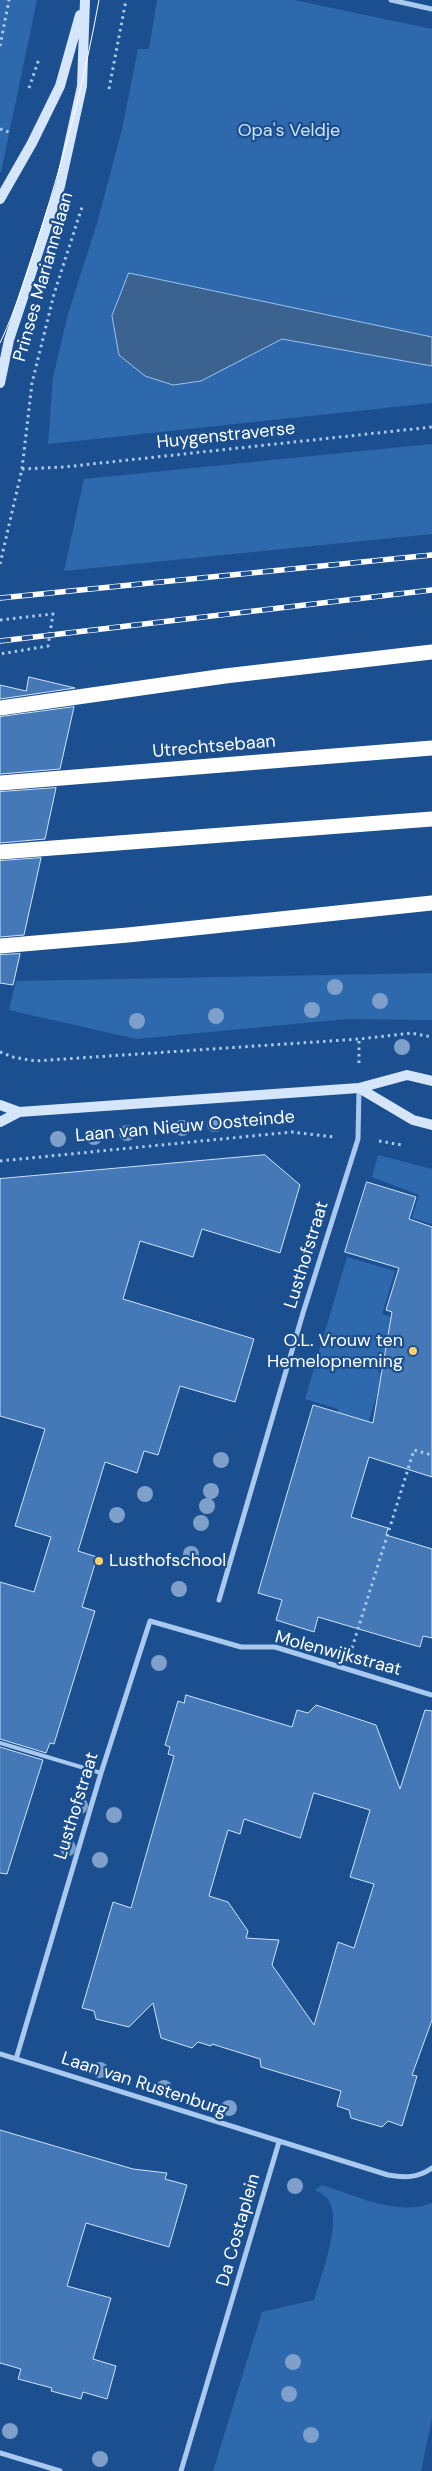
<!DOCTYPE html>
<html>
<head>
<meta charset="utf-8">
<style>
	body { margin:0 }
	canvas { display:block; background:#1b4f8f }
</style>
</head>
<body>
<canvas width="432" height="2471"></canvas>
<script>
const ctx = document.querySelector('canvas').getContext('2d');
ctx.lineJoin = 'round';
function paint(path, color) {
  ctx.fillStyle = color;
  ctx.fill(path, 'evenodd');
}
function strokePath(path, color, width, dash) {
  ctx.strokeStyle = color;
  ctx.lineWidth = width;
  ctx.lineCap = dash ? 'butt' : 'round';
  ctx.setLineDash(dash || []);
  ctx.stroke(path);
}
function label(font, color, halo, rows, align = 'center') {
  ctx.font = font + ' "DM Sans",sans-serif';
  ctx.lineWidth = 4.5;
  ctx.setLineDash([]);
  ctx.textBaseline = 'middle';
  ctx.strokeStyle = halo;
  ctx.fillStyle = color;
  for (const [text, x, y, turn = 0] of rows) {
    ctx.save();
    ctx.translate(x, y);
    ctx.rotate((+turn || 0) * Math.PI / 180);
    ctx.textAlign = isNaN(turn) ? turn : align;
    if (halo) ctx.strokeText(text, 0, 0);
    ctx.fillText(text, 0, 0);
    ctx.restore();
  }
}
paint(new Path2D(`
	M0 0H37L1 172H0Z
	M157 0H294L432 29V337L129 273 112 316 201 381 282 339 432 366V403L48 444 53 377 68 314 98 220 122 129 138 49H149Z
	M432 444V534L64 571 84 479Z
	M432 973V1020L346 1019 136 1039 9 1010 16 981Z
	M378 1155 432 1169V1224L412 1218 419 1195 372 1177Z
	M347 1257 395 1271 382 1314 395 1318 378 1372 383 1374 366 1430 335 1420 338 1409 305 1399Z
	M322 2185C355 2195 397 2217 432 2203V2418L421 2471H213L262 2312 314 2300C321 2275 343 2221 328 2199 325 2195 319 2192 315 2190Z`), '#2e69ad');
const water = new Path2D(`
	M129 273 432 337V366L282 339 201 381 173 385 145 376 119 355 112 316Z`);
paint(water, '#3c6290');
strokePath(water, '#9cc4f0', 1);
const building = new Path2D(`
	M29 677 75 688 0 699V685L26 691Z
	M74 707 60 769 0 774V717Z
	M56 788 45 839 0 843V792Z
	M41 858 24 935 0 937V861Z
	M20 954 13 985 0 983V955Z
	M265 1155 300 1185 280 1253 202 1229 193 1257 140 1241 123 1299 254 1339 235 1402 180 1386 158 1455 144 1451 137 1473 105 1462 78 1551 97 1557 82 1607 95 1611 54 1744 50 1743 46 1753 0 1739V1582L34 1592 51 1537 15 1526 45 1429 0 1416V1179Z
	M367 1182 416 1197 409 1219 432 1227V1477L369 1457 351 1517 388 1528 386 1535 432 1549V1638L423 1636 420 1647 318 1617 314 1632 276 1620 282 1600 258 1593 313 1405 373 1423 392 1312 386 1310 399 1268 345 1252Z
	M186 1695 292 1727 297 1710 308 1713 316 1705 376 1725 400 1789 425 1710 432 1711V2020L412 2075 417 2076 402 2126 388 2121 382 2127 351 2118 349 2110 337 2106 341 2091 261 2067 260 2059 212 2044 211 2046 198 2042 192 2048 161 2038 153 2003 129 2027 96 2019 94 2011 82 2008 113 1902 131 1908 174 1756 168 1754 170 1747 165 1745 178 1701 184 1703ZM314 1793 370 1810 350 1877 374 1884 354 1948 338 1942 314 2025 272 1965 279 1940 246 1938 248 1931 228 1902 209 1896 228 1830 240 1834 244 1819 300 1838Z
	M0 1747 43 1760 7 1874 0 1873Z
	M0 2130 133 2169 167 2173 165 2179 187 2185 169 2247 86 2223 67 2286 111 2298 93 2359 116 2366 107 2399 83 2392 81 2399 51 2391 52 2388 18 2379 21 2369 0 2363Z`);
paint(building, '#4478b7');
strokePath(building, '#cfe3fa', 1);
strokePath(new Path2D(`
	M0 46 9 0
	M29 88 39 59
	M109 89 126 0
	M0 129 9 132
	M22 469 64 467 432 427
	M0 564 22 469 32 383 54 294 82 207
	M0 620 53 614 48 646 0 654
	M0 1052 13 1057 35 1061 359 1039 411 1033 432 1037
	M359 1063V1039
	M379 1141 402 1145
	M0 1161 292 1132 335 1137
	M352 1648 414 1450 432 1455`), '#a9c9ee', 3, [2.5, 4]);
strokePath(new Path2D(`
	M0 1743 101 1773`), '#a9c9ee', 4);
strokePath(new Path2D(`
	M391 0 432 9
	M219 1600 303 1313 358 1139 359 1089
	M0 2054 388 2175C405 2178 418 2178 432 2168
	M16 2059 101 1773 150 1621 241 1647H275L432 1695
	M0 2453 60 2471
	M181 2471 279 2142`), '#a9c9ee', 5);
strokePath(new Path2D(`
	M0 199 32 143 60 86 80 15
	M0 383 9 340 60 186 82 86 85 0
	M359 1088 413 1120 432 1125
	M0 1105 19 1112 359 1088 407 1075 432 1081
	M0 1122 19 1112`), '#d6e6fa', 10);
strokePath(new Path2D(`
	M0 708 225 676 432 652
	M0 783 432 748
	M0 852 432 819
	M0 946 128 935 432 903`), '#fff', 15);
strokePath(new Path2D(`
	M0 343C17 307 29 267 41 229 65 153 85 78 99 0`), '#fff', 1);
const rail = new Path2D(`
	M0 598 432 555
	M0 641 432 590`);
strokePath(rail, '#fff', 5.5);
strokePath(rail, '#1b4f8f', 4, [11]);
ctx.fillStyle = '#7ea0ca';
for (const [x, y] of [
	[335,987],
	[380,1001],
	[312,1010],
	[216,1016],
	[137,1021],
	[402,1047],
	[215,1124],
	[182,1128],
	[127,1133],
	[94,1137],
	[58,1139],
	[221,1460],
	[211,1491],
	[145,1494],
	[207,1506],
	[117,1515],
	[201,1523],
	[191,1554],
	[179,1589],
	[159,1663],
	[80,1806],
	[114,1815],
	[68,1848],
	[100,1860],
	[100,2070],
	[164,2088],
	[229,2108],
	[295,2186],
	[293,2362],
	[289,2394],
	[10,2431],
	[311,2435],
	[100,2459]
]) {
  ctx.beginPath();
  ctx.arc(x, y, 8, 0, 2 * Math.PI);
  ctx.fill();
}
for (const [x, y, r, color] of [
	[413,1351,5,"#ffd166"],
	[99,1561,5,"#ffd166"]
]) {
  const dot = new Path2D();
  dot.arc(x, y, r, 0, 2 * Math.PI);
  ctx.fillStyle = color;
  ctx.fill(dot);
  strokePath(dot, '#1b4f8f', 2);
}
label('18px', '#cfe3fa', '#1b4f8f', [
	["Opa's Veldje",289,131]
]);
label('18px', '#fff', '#1b4f8f', [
	["Prinses Mariannelaan",44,277,-74],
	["Huygenstraverse",226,436,-6],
	["Utrechtsebaan",214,747,-5],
	["Laan van Nieuw Oosteinde",185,1127,-5],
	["Lusthofstraat",307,1255,-73],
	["Molenwijkstraat",338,1654,15],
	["Lusthofstraat",77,1806,-73],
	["Laan van Rustenburg",144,2085,18],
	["Da Costaplein",239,2230,-74]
]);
label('18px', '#fff', '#1b4f8f', [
	["O.L. Vrouw ten",403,1341],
	["Hemelopneming",403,1362],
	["Lusthofschool",109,1561,"left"]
], 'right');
</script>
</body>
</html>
